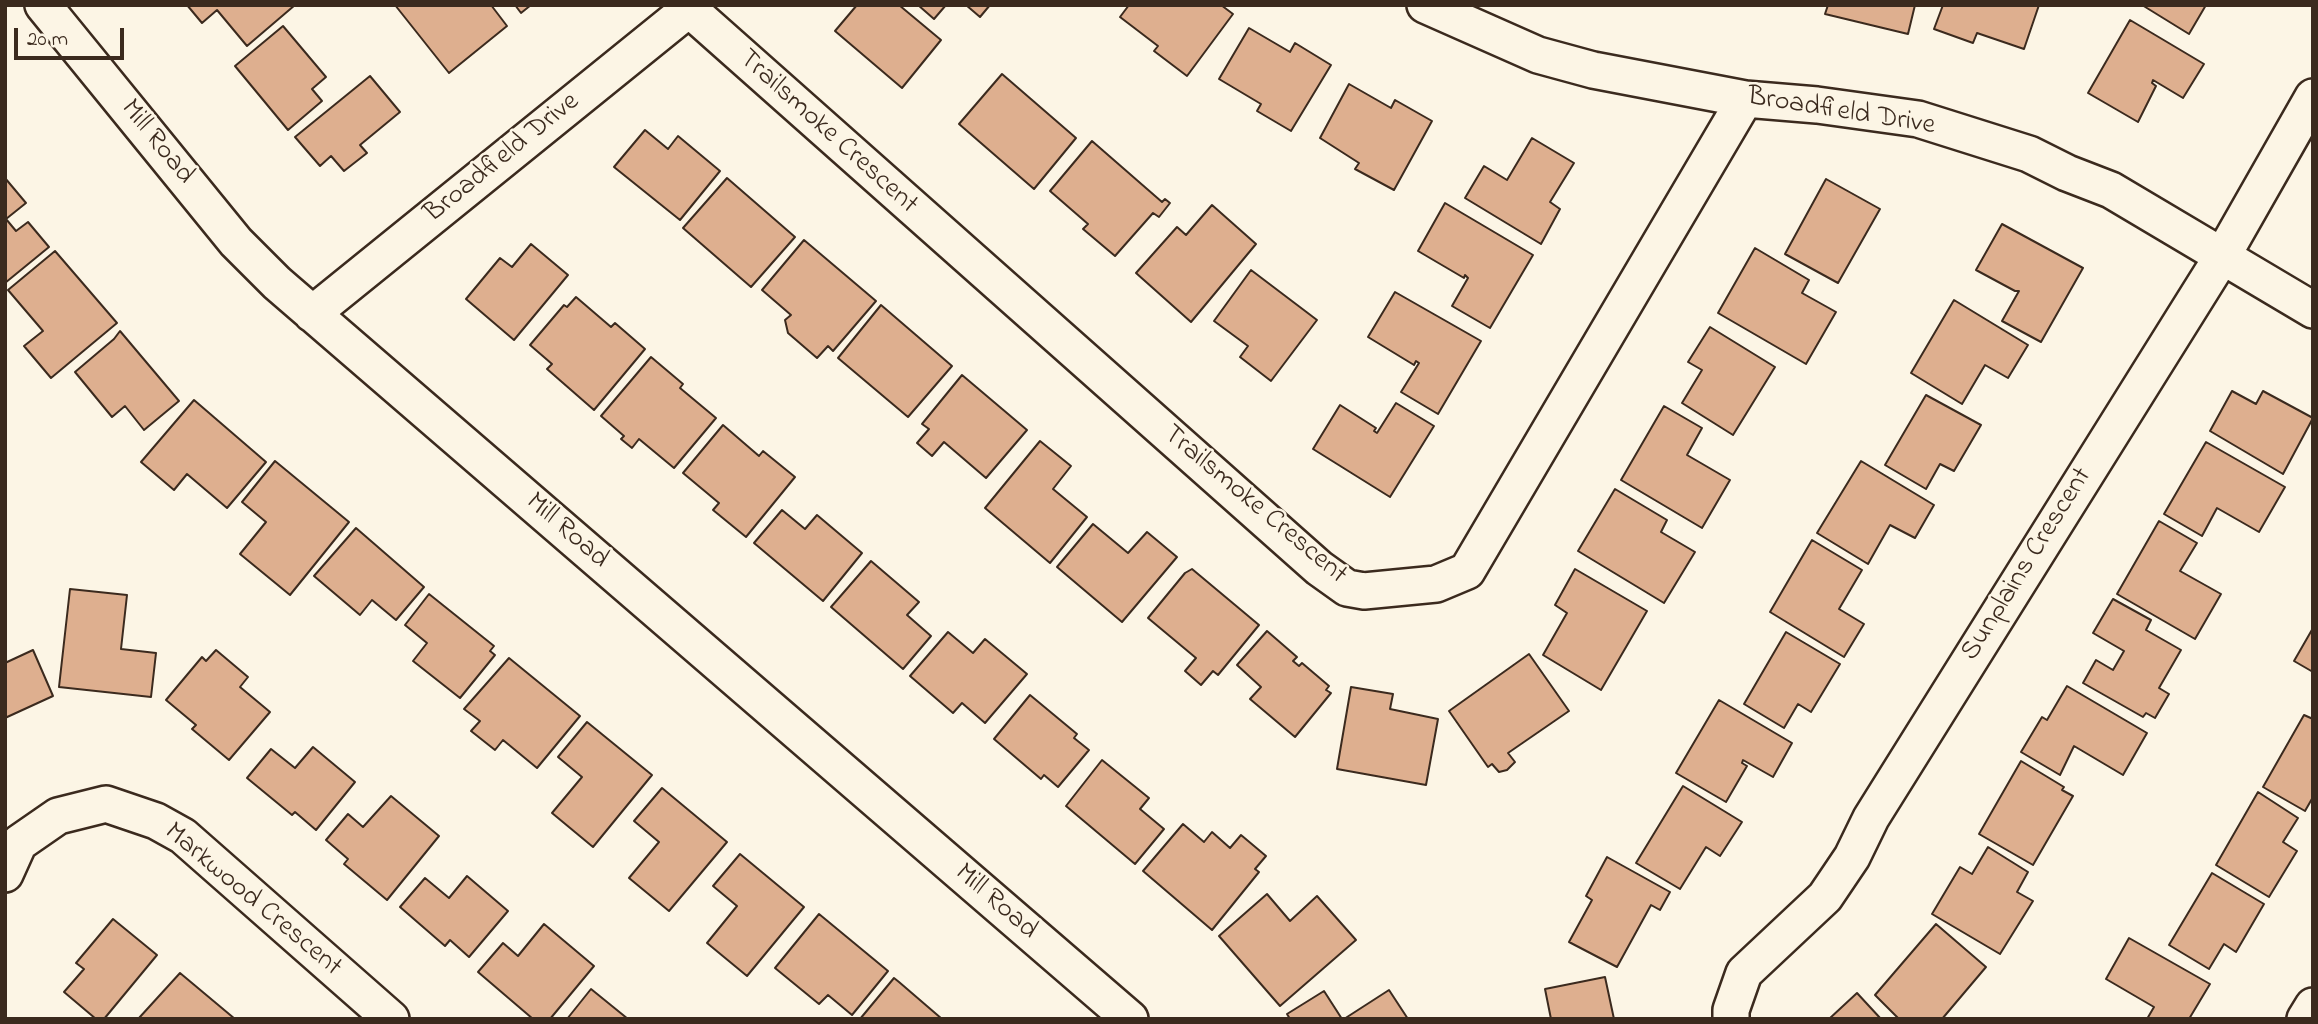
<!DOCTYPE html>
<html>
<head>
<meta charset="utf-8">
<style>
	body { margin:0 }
	#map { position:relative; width:2318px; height:1024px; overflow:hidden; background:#fcf5e5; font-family:"Indie Flower",sans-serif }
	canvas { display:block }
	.frame { position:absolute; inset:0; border:7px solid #3b2a1e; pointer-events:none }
	.scale { position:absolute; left:14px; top:28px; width:110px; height:32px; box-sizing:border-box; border:4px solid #3b2a1e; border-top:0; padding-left:9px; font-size:21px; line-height:24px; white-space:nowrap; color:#3b2a1e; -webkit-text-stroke:5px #fcf5e5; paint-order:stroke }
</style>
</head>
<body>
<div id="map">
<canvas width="2318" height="1024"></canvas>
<div class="frame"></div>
<div class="scale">20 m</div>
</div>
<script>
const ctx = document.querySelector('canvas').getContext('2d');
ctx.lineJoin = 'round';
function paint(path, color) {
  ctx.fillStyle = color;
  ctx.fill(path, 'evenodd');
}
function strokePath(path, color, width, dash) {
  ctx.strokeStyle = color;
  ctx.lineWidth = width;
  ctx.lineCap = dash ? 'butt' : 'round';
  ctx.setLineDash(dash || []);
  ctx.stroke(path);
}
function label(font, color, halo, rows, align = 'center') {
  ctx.font = font + ' "Indie Flower",sans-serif';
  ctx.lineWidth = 5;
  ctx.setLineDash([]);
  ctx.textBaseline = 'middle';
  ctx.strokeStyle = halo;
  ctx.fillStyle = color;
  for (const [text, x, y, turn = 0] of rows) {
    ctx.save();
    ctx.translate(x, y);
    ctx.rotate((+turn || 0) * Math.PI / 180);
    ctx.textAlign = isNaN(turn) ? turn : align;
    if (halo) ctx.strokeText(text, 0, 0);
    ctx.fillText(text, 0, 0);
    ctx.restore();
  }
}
const building = new Path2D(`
	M187 5H295L247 46 217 10 202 23Z
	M395 5H491L507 26 449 73Z
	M515 5H531L521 13Z
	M857 5H899L941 40 902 88 835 31Z
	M918 5H946L934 19Z
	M966 5H990L980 17Z
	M1129 5H1221L1233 14 1187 76 1154 51 1158 46 1120 17Z
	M1828 5H1915L1908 34 1825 14Z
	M1943 5H2039L2024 49 1977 33 1973 43 1934 29Z
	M2142 5H2206L2189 34Z
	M2130 20 2204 64 2183 98 2153 80 2152 83 2156 86 2138 122 2088 93Z
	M283 26 326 77 312 89 322 101 288 130 235 66Z
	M1249 28 1290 52 1295 43 1331 65 1291 131 1257 111 1261 104 1219 79Z
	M1002 74 1076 138 1034 189 959 124Z
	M370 76 400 112 360 145 367 153 344 171 331 156 320 166 295 137Z
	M1349 84 1391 108 1395 100 1432 121 1394 190 1355 169 1359 163 1320 138Z
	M645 130 668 149 678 136 720 171 680 220 614 167Z
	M1532 138 1574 163 1550 202 1560 209 1541 244 1465 198 1484 166 1507 180Z
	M1092 141 1162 202 1165 199 1170 203 1159 217 1153 213 1115 256 1083 229 1088 224 1050 191Z
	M5 178 26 203 6 219 16 231 28 222 49 247 5 283Z
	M727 178 795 237 751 287 683 228Z
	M1826 179 1880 209 1838 283 1785 254Z
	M1445 203 1533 255 1490 328 1452 306 1468 278 1465 275 1464 278 1418 251Z
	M1212 205 1256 244 1191 322 1136 273 1177 227 1186 235Z
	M2002 224 2083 268 2041 342 2002 321 2019 291H2015L1976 270Z
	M804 240 876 301 833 351 828 346 817 358 788 333 785 320 791 315 762 290Z
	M531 244 568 275 514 340 466 299 500 258 512 267Z
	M1755 248 1809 280 1802 293 1836 312 1806 364 1718 313Z
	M55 251 117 323 51 378 24 346 43 331 8 290Z
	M1251 270 1317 320 1271 381 1240 357 1248 346 1214 321Z
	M1395 292 1481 341 1438 414 1401 392 1419 363 1416 361 1414 365 1368 337Z
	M576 297 611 327 615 323 645 349 594 410 547 369 552 364 530 345 564 305 567 307Z
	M1954 300 2028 345 2008 378 1985 365 1962 404 1911 373Z
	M881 305 952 366 908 417 838 358Z
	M1710 327 1775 367 1733 435 1682 403 1702 370 1688 362Z
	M120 331 179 401 144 430 125 406 112 417 75 372 114 339Z
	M651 357 683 384 680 388 716 418 674 468 639 439 632 448 621 439 624 436 601 416Z
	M962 375 1027 430 986 478 944 442 932 456 917 443 929 429 922 424Z
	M2232 391 2256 404 2263 391 2313 418 2283 474 2210 431Z
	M1926 395 1981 425 1954 471 1940 464 1926 489 1885 465Z
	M194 400 266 462 227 508 187 474 174 490 141 462Z
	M1396 403 1434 426 1390 497 1313 449 1340 405 1376 428 1374 431 1377 433Z
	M1664 406 1702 428 1687 455 1730 480 1702 528 1621 480Z
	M723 425 759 456 763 451 795 477 746 537 713 510 719 503 683 473Z
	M1040 441 1071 466 1053 489 1087 517 1050 563 985 508Z
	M2206 442 2285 487 2259 532 2217 508 2202 536 2164 514Z
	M275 461 349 522 290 595 240 554 266 522 242 502Z
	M1861 461 1934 505 1915 538 1890 525 1868 564 1817 533Z
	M1615 489 1667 520 1661 532 1695 552 1664 603 1578 551Z
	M782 510 805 529 817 515 862 553 823 601 754 543Z
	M2159 521 2197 543 2180 571 2221 594 2195 639 2117 594Z
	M1093 524 1128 553 1147 532 1177 557 1122 622 1057 567Z
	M356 528 424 587 396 620 372 600 360 615 314 576Z
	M1812 540 1862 570 1839 609 1864 624 1844 657 1770 612Z
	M871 561 919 602 907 615 931 636 903 669 831 607Z
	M1192 569 1259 625 1218 675 1213 671 1201 685 1185 671 1196 658 1148 618 1185 573Z
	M1575 569 1647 611 1601 690 1543 655 1567 613 1555 605Z
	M70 589 127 595 121 649 156 653 151 697 59 687Z
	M429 594 494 646 490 651 495 655 460 698 413 661 427 643 405 625Z
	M2113 599 2151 620 2146 630 2181 650 2159 688 2169 694 2155 718 2146 713 2143 717 2083 683 2096 660 2113 670 2124 651 2093 633Z
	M2313 628V672L2294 661Z
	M1267 631 1297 657 1293 661 1299 666 1302 663 1329 686 1326 690 1331 693 1295 737 1250 699 1261 687 1237 665Z
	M948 632 973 653 985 639 1027 674 985 723 962 703 953 713 910 676Z
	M1786 632 1840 664 1811 712 1798 704 1784 728 1744 704Z
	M33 650 53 696 5 718V663Z
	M216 650 248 677 240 687 270 712 229 760 192 729 196 725 166 700 202 657 206 661Z
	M1529 654 1569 711 1508 753 1515 762 1507 770 1499 772 1492 764 1488 767 1449 711Z
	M509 658 580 716 537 768 503 740 495 750 471 731 480 721 464 709Z
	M2067 686 2147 733 2123 775 2074 746 2060 775 2021 752 2042 717 2047 720Z
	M1351 687 1393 694 1390 709 1438 719 1426 785 1337 769Z
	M1030 695 1077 734 1074 738 1089 750 1058 787 1044 775 1041 779 994 739Z
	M1719 700 1792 743 1773 777 1743 760 1742 763 1747 766 1726 802 1676 773Z
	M2304 715 2313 719V797L2305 811 2263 787Z
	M587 722 652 775 593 847 552 813 582 777 558 757Z
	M313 747 355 782 316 830 295 812 292 815 247 778 271 749 295 768Z
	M1102 760 1149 798 1140 809 1164 829 1135 864 1066 806Z
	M2021 761 2064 787 2062 790 2073 796 2033 865 1979 834Z
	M1683 786 1742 822 1720 856 1706 847 1680 889 1636 863Z
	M662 788 727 842 669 911 629 878 659 842 634 821Z
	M2258 792 2298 818 2283 842 2297 851 2269 897 2216 865Z
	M391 796 439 836 387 900 344 864 348 859 326 840 348 814 363 827Z
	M1183 824 1204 842 1212 832 1230 848 1241 835 1266 856 1255 869 1259 872 1212 930 1143 871Z
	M1988 847 2028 872 2017 892 2033 901 2000 954 1932 914 1960 867 1972 874Z
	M740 854 804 907 747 976 707 943 737 906 713 886Z
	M1607 857 1670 892 1660 910 1651 905 1617 967 1569 942 1592 900 1586 896Z
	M2212 873 2264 904 2236 952 2224 944 2209 969 2169 945Z
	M467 876 508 911 469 957 450 940 445 946 400 907 425 878 449 898Z
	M1267 894 1290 921 1317 896 1356 940 1280 1006 1219 936Z
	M819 914 888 971 852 1015 828 995 819 1004 775 968Z
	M113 919 157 955 104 1019H96L64 992 84 969 76 963Z
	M544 924 594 966 550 1019H533L478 972 503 943 518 956Z
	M1936 924 1986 967 1942 1019H1899L1875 995Z
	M2129 938 2210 984 2189 1019H2147L2154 1007 2106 979Z
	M180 973 235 1019 139 1018Z
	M1605 977 1614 1019H1551L1545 989Z
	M894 978 899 982 942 1019H860Z
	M591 989 628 1019H567Z
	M1389 990 1408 1019H1344Z
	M1324 991 1342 1019H1290L1287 1014Z
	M1857 993 1881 1019H1829Z`);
paint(building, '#deaf8f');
strokePath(building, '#3b2a1e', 2);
const minor = new Path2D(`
	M43 5 236 242 277 283 1130 1019
	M1425 5 1538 55 1593 70 1745 99 1817 105 1918 119 2029 154 2067 173 2111 190 2313 310
	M689 9 1319 568 1347 588 1364 591 1436 584 1467 571 1745 99
	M312 314 694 5
	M5 874 19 843 58 816 106 804 156 821 183 836 391 1019
	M1731 1019V1010L1744 973 1825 897 1852 857 1871 818 2223 255 2313 97
	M2305 1019 2313 1006`);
strokePath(minor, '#3b2a1e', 40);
strokePath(minor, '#fcf5e5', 35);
label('28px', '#3b2a1e', '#fcf5e5', [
	["Broadfield Drive",1841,113,9],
	["Trailsmoke Crescent",827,133,42],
	["Mill Road",156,143,51],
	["Broadfield Drive",503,159,-39],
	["Trailsmoke Crescent",1254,506,40],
	["Mill Road",566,532,41],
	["Sunplains Crescent",2028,565,-58],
	["Markwood Crescent",252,901,40],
	["Mill Road",995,903,41]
]);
</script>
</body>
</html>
